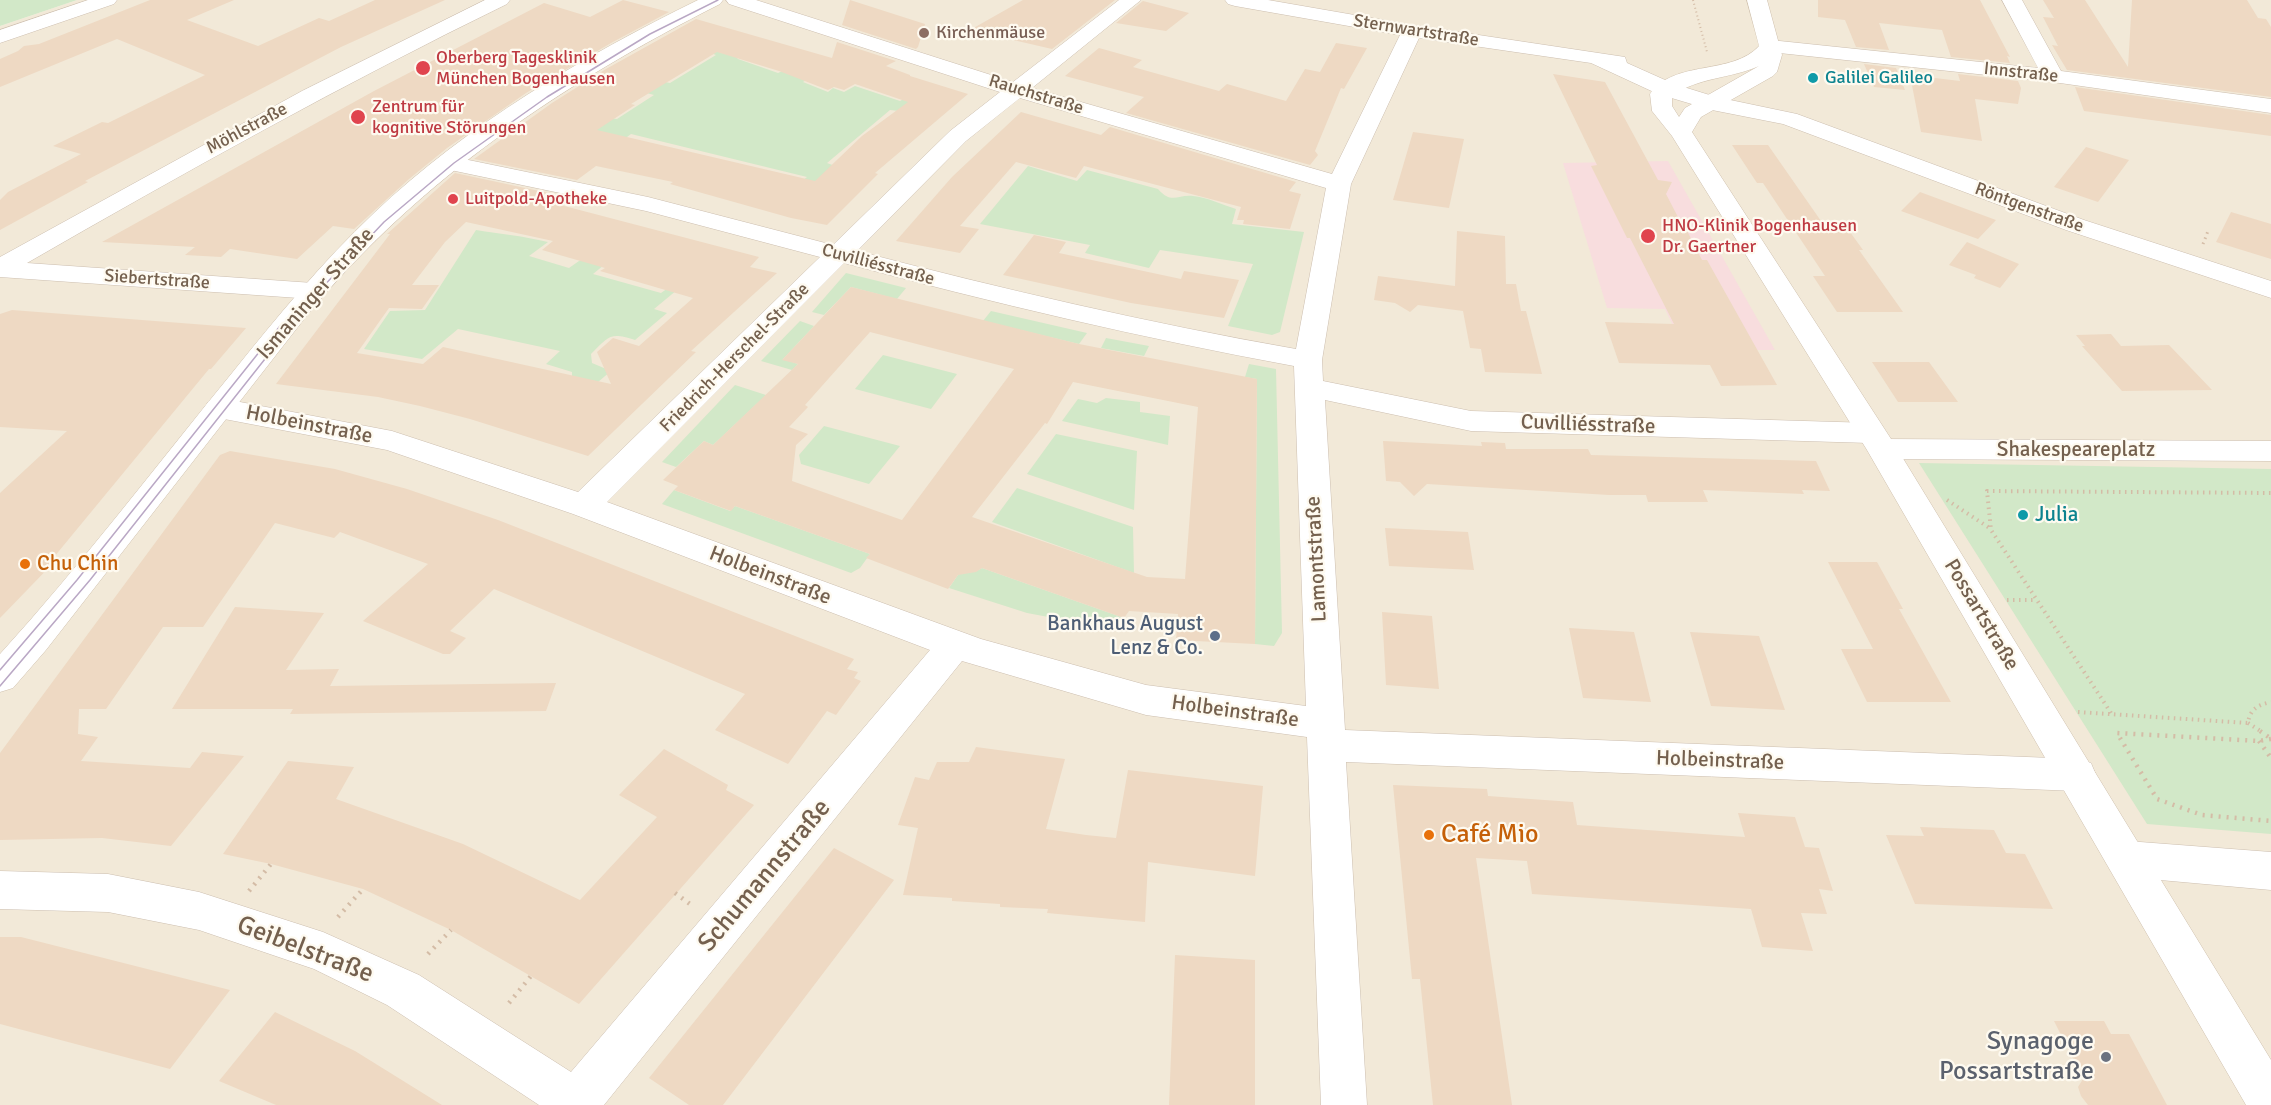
<!DOCTYPE html>
<html>
<head>
<meta charset="utf-8">
<style>
	body { margin:0 }
	canvas { display:block; background:#fbf6e9 }
</style>
</head>
<body>
<canvas width="2271" height="1105"></canvas>
<script>
const ctx = document.querySelector('canvas').getContext('2d');
ctx.lineJoin = 'round';
function paint(path, color) {
  ctx.fillStyle = color;
  ctx.fill(path, 'evenodd');
}
function strokePath(path, color, width, dash) {
  ctx.strokeStyle = color;
  ctx.lineWidth = width;
  ctx.lineCap = dash ? 'butt' : 'round';
  ctx.setLineDash(dash || []);
  ctx.stroke(path);
}
function label(font, color, halo, rows, align = 'center') {
  ctx.font = font + ' Signika,sans-serif';
  ctx.lineWidth = 4.5;
  ctx.setLineDash([]);
  ctx.textBaseline = 'middle';
  ctx.strokeStyle = halo;
  ctx.fillStyle = color;
  for (const [text, x, y, turn = 0] of rows) {
    ctx.save();
    ctx.translate(x, y);
    ctx.rotate((+turn || 0) * Math.PI / 180);
    ctx.textAlign = isNaN(turn) ? turn : align;
    if (halo) ctx.strokeText(text, 0, 0);
    ctx.fillText(text, 0, 0);
    ctx.restore();
  }
}
paint(new Path2D(`
	M77 0H2271V1105H0V26Z`), '#f2e9d8');
paint(new Path2D(`
	M1668 161 1775 350H1685L1665 309 1607 308 1563 163Z`), '#f8ddde');
paint(new Path2D(`
	M0 0H77L0 26Z
	M717 36 738 59 778 73 789 68 815 74 803 82 828 92 833 88 844 92 855 86 900 101 909 96 914 98 899 111 890 110 827 163 838 167 808 195 790 191 807 177 631 134 623 140 574 130 597 116 617 119 654 95 632 89 651 79 670 83 716 55 697 48Z
	M1028 166 1077 181 1087 170 1158 189C1172 205 1178 194 1193 196 1207 197 1223 205 1236 209L1232 224 1304 232 1280 332 1272 335 1228 326 1253 264 1160 250 1149 268 1085 253 1090 245 980 224Z
	M476 230C501 234 523 236 548 242L529 256 569 268 589 254 610 260 593 274 661 293 675 283 683 285 654 309 667 313 635 340C610 332 609 336 591 354L592 363 611 371 572 404V372L546 364 560 351 458 329 422 359 364 349 390 311 425 310Z
	M846 273 906 288 897 299 851 287 824 315 812 312Z
	M991 311 1087 333 1079 344 983 321Z
	M800 321 814 326 783 359 798 364 792 370 761 361Z
	M1106 338 1149 346 1144 356 1101 348Z
	M883 355 957 374 931 409 855 389Z
	M1249 364 1276 369 1282 633 1274 646 1255 644 1257 379 1245 377Z
	M735 385 766 395 713 445 704 441 676 467 662 462Z
	M1106 398 1140 402V412L1170 416 1168 445 1062 421 1078 399 1097 403Z
	M824 426 900 446 869 484 801 464 799 455Z
	M1056 434 1137 451 1134 510 1027 474Z
	M1919 463 2271 469V834L2147 824Z
	M1017 488 1133 527 1134 573 992 522Z
	M674 490 730 511 735 506 870 554 860 568 851 573 662 504Z
	M982 568 1124 618 1118 630 1027 613 949 588 960 572H975Z`), '#d2e8c8');
paint(new Path2D(`
	M150 0H234L187 20 258 46 319 18 329 21 375 0H445L341 47 85 181 88 182 0 230V200L8 192 81 154 53 146 102 122 108 123 205 75 117 39 0 87V59L18 51 24 46 39 44Z
	M623 0 669 12 611 43 526 93 447 148 409 179 354 229 333 226 297 259 230 249 221 257 185 255 195 247 102 242 374 91 544 3 590 17Z
	M850 0 925 24 918 47 916 49 842 25Z
	M1023 0H1115L1052 49 970 30Z
	M1818 0H1980L2010 57 2007 56 2010 63 1951 57 1942 30 1879 23 1889 50 1856 47 1845 20 1818 17Z
	M2043 0H2085L2128 67 2132 0H2247L2258 18 2266 19 2271 27V97L2067 70 2052 45 2058 46 2043 17 2054 18Z
	M1143 1 1189 13 1166 31 1116 23Z
	M696 19 832 58 837 42 896 61 886 66 910 75V76L968 94 875 173 878 174 827 225 791 218 670 184 673 182 596 166 577 180 474 159 552 103 606 69ZM717 52 779 71 828 90 834 87 844 90 855 84 908 102 862 136 815 181 597 130 635 105 631 104Z
	M1336 43 1367 48 1344 89 1341 88 1315 151 1318 155 1310 165 1126 113 1144 97 1065 76 1099 48 1142 60 1133 67 1219 91 1227 84 1286 101 1305 69 1320 72Z
	M1864 64 1896 68 1905 90 1874 87Z
	M1553 74 1605 82 1658 180 1672 182 1666 194 1679 219H1681L1702 260H1707L1777 385 1721 386 1710 365 1619 363 1605 322 1674 324 1630 238H1627L1591 166 1597 165Z
	M1958 74 2018 81 2021 88 2018 104 1975 99 1982 141 1921 132 1910 75 1960 81Z
	M2075 87 2271 115V136L2084 111Z
	M1021 112 1101 135 1110 127 1296 182 1289 191 1301 194 1290 229 1243 224 1244 220H1237L1241 207 1084 166 1076 178 1016 162 960 226 979 229 960 253 896 241 952 177Z
	M1413 132 1464 139 1449 208 1393 200Z
	M1732 145H1768L1821 221H1842L1863 250H1859L1903 312H1837L1813 276H1825L1763 183H1757Z
	M2086 147 2129 160 2098 202 2054 187Z
	M455 173 558 195 549 202 759 257 750 267 777 273 691 351 696 352 588 456 470 419 420 406 378 397 276 384 390 234H387ZM466 222 553 241 542 250 605 268 600 271 693 298 639 346 613 338 597 352 611 384 443 347 423 364 357 353 389 308 422 309 439 285H412L445 242Z
	M1920 192 1996 220 1978 239 1901 211Z
	M2231 212 2271 224V259L2216 242Z
	M1457 231 1505 236 1506 284H1516L1521 311H1526L1542 374 1485 372 1481 349 1470 348 1463 311 1418 305 1410 312 1395 303 1374 300 1378 276 1455 286Z
	M1034 235 1066 242 1059 253 1181 279 1184 271 1239 280 1224 318 1131 303 1003 275Z
	M1967 242 2019 264 2000 288 1974 278 1976 275 1949 265Z
	M851 287 1079 344 1257 379 1255 644 1176 640 1178 614 1129 611 1124 618 982 568 976 572 958 575 948 589 866 558 870 554 735 506 731 511 674 490 678 486 663 480 704 441 713 445 798 364 782 360ZM870 332 1014 369 902 520 792 481 796 445 808 434 789 427 808 407 805 405ZM1073 382 1198 407 1185 579 1147 577 972 517 1045 423 1047 424Z
	M12 310 246 328 211 369H209L54 557H59L0 618V493L67 431 0 427V314Z
	M2111 334 2121 346 2169 345 2212 390 2122 391 2082 346H2085L2076 335Z
	M1872 362H1929L1958 402H1898Z
	M1383 441 1482 446 1481 442 1505 443 1506 449H1588L1591 455 1816 461 1830 491 1802 490 1804 494 1703 490 1708 502H1648L1646 495H1609L1427 484 1414 496 1400 482 1386 481Z
	M230 451 335 469 407 489 498 520 854 659 847 669 858 672 854 678 861 681 836 715 827 711 788 764 715 730 745 694 494 589 450 631 466 638 450 654H443L363 621 428 564 340 532 334 538 275 523 203 627H163L106 709H79L78 734 98 737 81 761 190 768 202 752 244 756 171 846 102 838 0 840V753L220 455Z
	M1385 528 1468 532 1474 570 1389 566Z
	M1828 562H1877L1903 609H1899L1951 702H1867L1841 649H1873Z
	M235 607 324 613 286 670 339 669 330 686 556 683 546 711 290 714 293 709H172Z
	M1382 612 1432 616 1439 689 1386 685Z
	M1569 628 1634 632 1651 702 1583 698Z
	M1690 632 1759 636 1785 710 1711 706Z
	M976 747 1065 759 1046 829 1086 835 1116 838 1128 770 1263 786 1255 876 1148 862 1145 922 1047 913 1048 909 1000 907V904L952 901V898L903 895 918 828 898 825 915 777 929 780 937 762H969Z
	M664 749 728 785 726 790 754 805 579 1004 451 930 363 889 271 864 223 854 288 761 354 767 336 799 463 844 580 900 657 817 619 795Z
	M1393 785 1487 789 1488 796 1573 802 1577 825 1745 837 1738 813 1795 817 1805 847 1819 848 1833 891 1819 889 1827 914 1801 913 1813 951 1762 947 1751 909 1532 894 1527 861 1476 858 1512 1105H1433L1420 979H1412Z
	M1920 827 1994 830 2006 853 2025 854 2053 909 1915 904 1886 835 1924 836Z
	M834 848 894 880 723 1105H689L649 1078Z
	M0 937H21L230 990 170 1069 0 1024Z
	M1175 955 1255 960V1105H1169Z
	M275 1012 355 1051 442 1105H276L219 1081Z
	M2054 1021H2104L2111 1034H2129L2167 1105H2088L2081 1096 2078 1087 2083 1079Z`), '#eed9c3');
const street = new Path2D(`
	M88 0H117L114 4 0 43V30Z
	M485 0H510L507 4C343 84 185 172 27 263L313 283 322 285 326 291 322 297 313 299 0 277V257L302 91Z
	M726 0H756L1013 82 1119 0H1141L1032 88 1332 174 1400 35 1235 6 1228 4 1225 0H1268L1412 25 1625 57 1627 63 1674 84 1716 97 1797 114 2084 220 2271 281V298L2066 230 1783 124 1712 110 1658 94 1591 63 1419 38 1351 184 1322 360 1323 381 1471 411 1871 423 1882 426 1886 433 1882 439 2271 441V461L1882 459 1871 456 1867 449 1870 443 1471 431 1325 400 1345 730 2077 759 2091 763 2096 775 2091 787 2077 791 1346 762 1367 1105H1321L1307 737 1146 715 962 661 604 1105H539L387 1005 314 969 199 930 108 912 0 909V871L108 874 199 892 323 932 419 975 571 1072 930 650 573 514 387 450 219 418 209 415 204 408 209 401 219 398 392 431 578 492 820 257 646 211 441 168 437 163 441 158 449 156 648 197 833 245 950 131 1000 92 729 4ZM1020 98 1326 188 1296 349C1148 323 1002 289 857 251L966 141ZM844 263C993 303 1142 338 1294 366L1306 706 1146 685 981 639 607 502Z
	M2002 0H2022L2061 71 2271 99V113L2053 82 1770 52 1763 50 1760 46 1763 42 1770 40 2038 68Z
	M2127 841 2271 852V890L2127 877 2113 872 2107 859 2113 846Z`);
const secondary = new Path2D(`
	M698 0H723L720 4C562 84 422 177 308 314L46 650 13 688 0 692V654C82 564 155 467 232 373 277 317 322 262 374 213 468 124 582 57 698 0Z
	M1747 0H1767L1782 55 1777 72 1773 76 1701 117 1692 132 1893 442 2271 1060V1105H2246L1867 450 1672 136 1652 111 1650 94C1674 59 1732 76 1759 46ZM1759 66 1685 108 1679 117 1672 106V96C1698 77 1730 79 1759 66Z`);
strokePath(street, '#cdbfb0', 1);
strokePath(secondary, '#cfc0ad', 1);
strokePath(new Path2D(`
	M1693 0 1707 52`), '#d4bca6', 2, [1, 3]);
strokePath(new Path2D(`
	M2203 244 2208 231`), '#d4bca6', 3, [1.5, 4]);
strokePath(new Path2D(`
	M1947 500 1991 529
	M2007 600H2036
	M2078 712 2248 723C2250 709 2258 705 2271 702
	M2111 713 1991 530 1987 491 2271 493
	M2248 723 2262 732`), '#d4bca6', 4, [1.5, 4.5]);
strokePath(new Path2D(`
	M2260 731 2270 738
	M2271 739 2259 741 2117 733 2157 799 2202 815 2271 821
	M2259 741 2271 758
	M249 891 271 864
	M675 893 694 907
	M338 917 363 889
	M428 954 451 930
	M509 1003 531 976`), '#d4bca6', 4.5, [2, 6]);
paint(street, '#fff');
paint(secondary, '#fff');
strokePath(new Path2D(`
	M0 670 77 580 280 326
	M0 686 90 580 318 292 384 222 454 163 547 97 650 34 718 0`), '#baa8c5', 1.5);
for (const [x, y, r, color] of [
	[924,33,6,"#8d6e63"],
	[423,68,8,"#e0444e"],
	[1813,78,6,"#0f9aa8"],
	[358,117,8,"#e0444e"],
	[453,199,6,"#e0444e"],
	[1648,236,8,"#e0444e"],
	[2023,515,6,"#0f9aa8"],
	[25,564,6,"#e8710a"],
	[1215,636,6,"#5c6f8a"],
	[1429,835,6,"#e8710a"],
	[2106,1057,6,"#6b7280"]
]) {
  const dot = new Path2D();
  dot.arc(x, y, r, 0, 2 * Math.PI);
  ctx.fillStyle = color;
  ctx.fill(dot);
  strokePath(dot, '#fefaf0', 2);
}
label('18px', '#74604e', '#fefaf0', [
	["Sternwartstraße",1416,31,9],
	["Innstraße",2021,73,6],
	["Rauchstraße",1036,95,17],
	["Möhlstraße",247,129,-28],
	["Röntgenstraße",2029,208,20],
	["Cuvilliésstraße",878,265,15],
	["Siebertstraße",157,280,4],
	["Friedrich-Herschel-Straße",735,358,-45]
]);
label('18px', '#785e54', '#fefaf0', [
	["Kirchenmäuse",936,33]
], 'left');
label('18px', '#be3a42', '#fefaf0', [
	["Oberberg Tagesklinik",436,58],
	["München Bogenhausen",436,79],
	["Zentrum für",372,107],
	["kognitive Störungen",372,128],
	["Luitpold-Apotheke",465,199],
	["HNO-Klinik Bogenhausen",1662,226],
	["Dr. Gaertner",1662,247]
], 'left');
label('18px', '#0d838f', '#fefaf0', [
	["Galilei Galileo",1825,78]
], 'left');
label('21px', '#74604e', '#fefaf0', [
	["Ismaninger Straße",316,294,-49],
	["Holbeinstraße",309,425,11],
	["Cuvilliésstraße",1588,425,2],
	["Shakespeareplatz",2076,450],
	["Lamontstraße",1317,559,-93],
	["Holbeinstraße",770,576,21],
	["Possartstraße",1981,615,59],
	["Holbeinstraße",1235,712,8],
	["Holbeinstraße",1720,761,2]
]);
label('21px', '#0d838f', '#fefaf0', [
	["Julia",2035,515]
], 'left');
label('21px', '#c56008', '#fefaf0', [
	["Chu Chin",37,564]
], 'left');
label('21px', '#4e5e75', '#fefaf0', [
	["Bankhaus August",1203,624],
	["Lenz & Co.",1203,648]
], 'right');
label('26px', '#c56008', '#fefaf0', [
	["Café Mio",1441,835]
], 'left');
label('26px', '#74604e', '#fefaf0', [
	["Schumannstraße",765,876,-50],
	["Geibelstraße",305,950,21]
]);
label('26px', '#5b616d', '#fefaf0', [
	["Synagoge",2094,1042],
	["Possartstraße",2094,1072]
], 'right');
</script>
</body>
</html>
